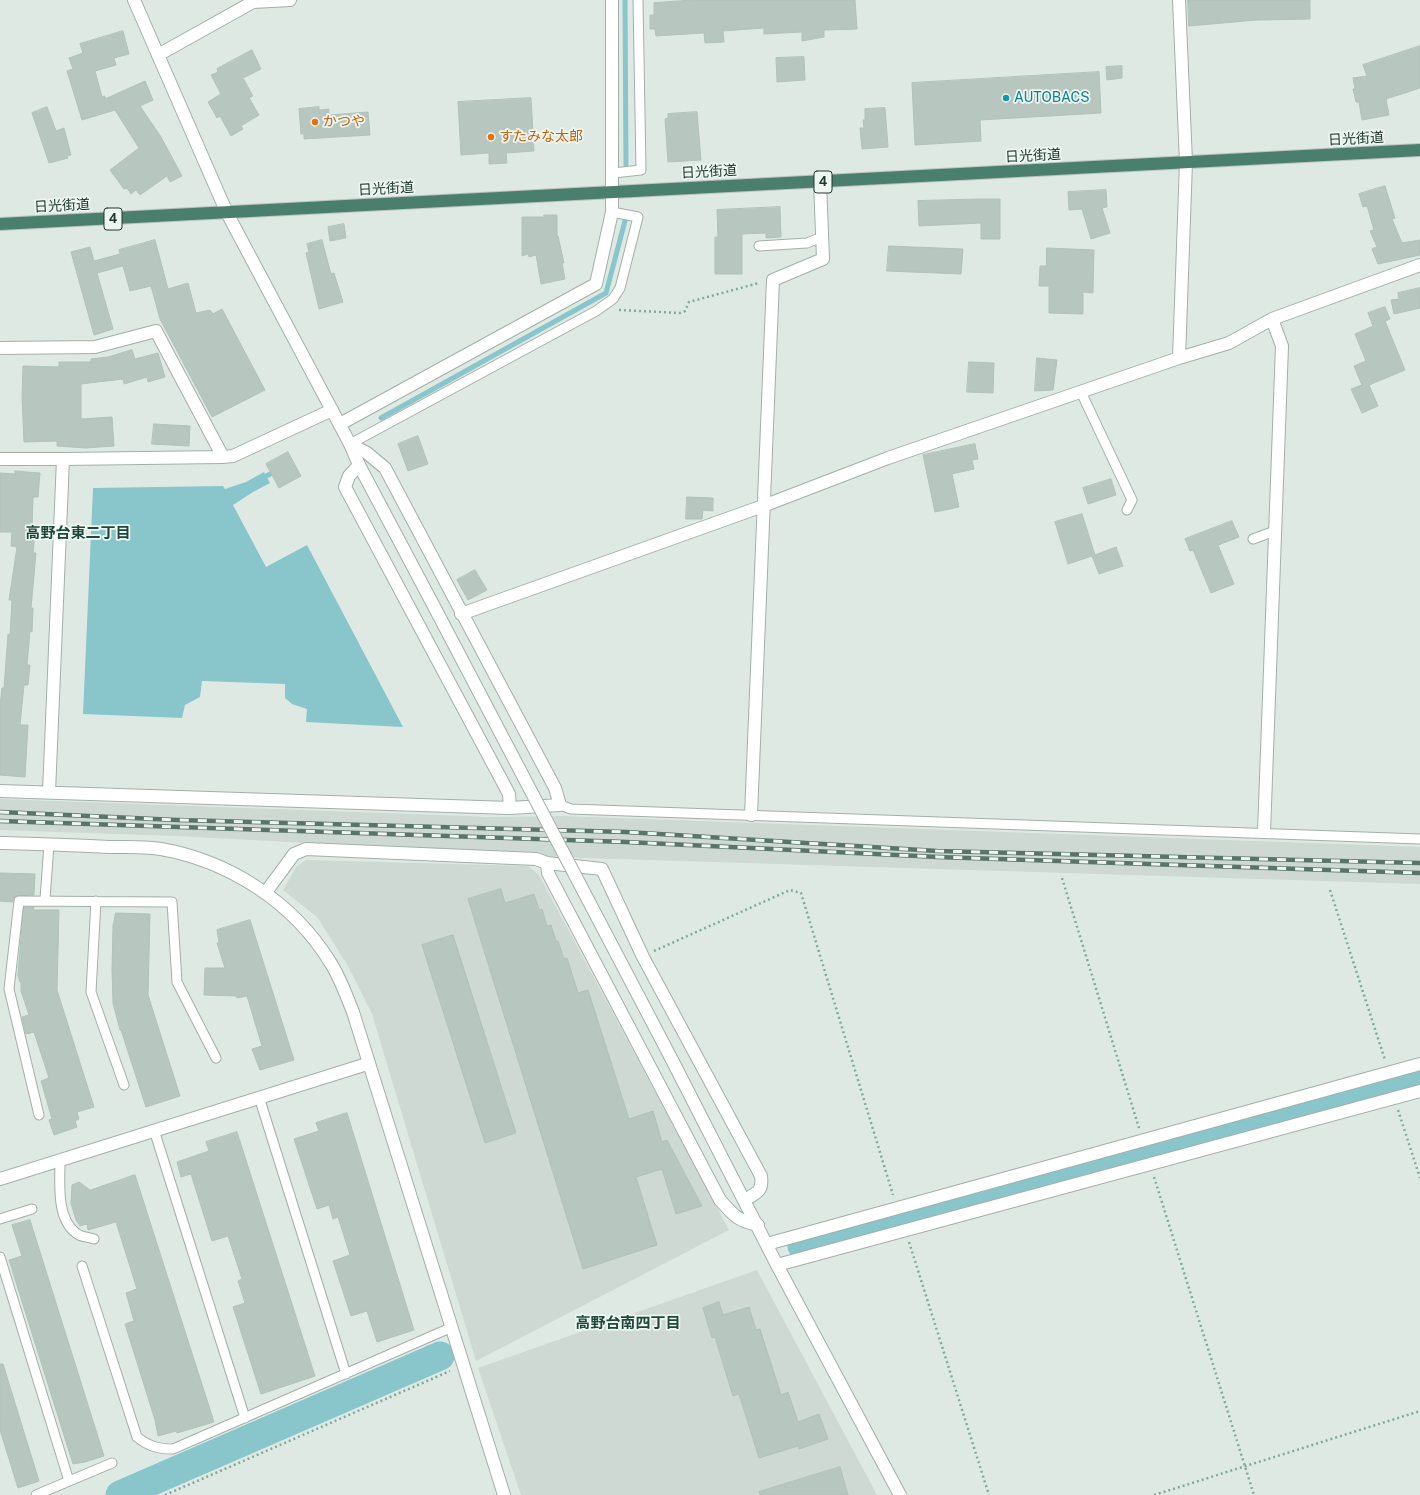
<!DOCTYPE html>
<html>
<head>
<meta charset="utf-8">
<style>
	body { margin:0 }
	canvas { display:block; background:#dee9e3 }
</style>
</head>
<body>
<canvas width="1420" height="1495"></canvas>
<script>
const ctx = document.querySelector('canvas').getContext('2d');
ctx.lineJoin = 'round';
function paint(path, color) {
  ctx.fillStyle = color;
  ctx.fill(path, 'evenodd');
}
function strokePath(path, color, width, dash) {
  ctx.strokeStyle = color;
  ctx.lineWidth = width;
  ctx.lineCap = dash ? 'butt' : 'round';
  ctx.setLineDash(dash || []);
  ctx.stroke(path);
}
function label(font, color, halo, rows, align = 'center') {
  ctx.font = font + ' "Public Sans","Noto Sans JP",sans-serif';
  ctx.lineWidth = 3.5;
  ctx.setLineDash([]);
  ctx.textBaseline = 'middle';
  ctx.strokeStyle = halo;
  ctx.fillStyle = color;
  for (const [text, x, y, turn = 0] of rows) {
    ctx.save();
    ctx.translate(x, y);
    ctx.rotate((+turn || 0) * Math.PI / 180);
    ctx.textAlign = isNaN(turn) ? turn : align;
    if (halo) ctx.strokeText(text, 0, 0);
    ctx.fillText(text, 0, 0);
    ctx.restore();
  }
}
paint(new Path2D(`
	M0 799 493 817 562 816 1420 847V884L584 858 177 836 0 830Z
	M306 860 528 866 539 875 729 1230 476 1361 372 1014 347 964 317 917 283 890 297 866Z
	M757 1270 877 1495H521L478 1368Z`), '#cdd9d2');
paint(new Path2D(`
	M264 472 270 483 253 492 233 505 266 567 307 545 403 727 306 722 307 709 292 704 285 698V684L202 681 200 697 185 705 182 718 83 714 93 488 223 486 225 489 246 482Z`), '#89c6cc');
strokePath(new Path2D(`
	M625 0 626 166
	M381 418 606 293 626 217
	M261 479 272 473`), '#89c6cc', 5);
strokePath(new Path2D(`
	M802 1246 1420 1075
	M120 1495 440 1356`), '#89c6cc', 29);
const building = new Path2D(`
	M693 0H855L857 29 824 30V37L802 41V32L764 34V28L723 31 724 42 705 43 704 33 656 36 655 29H650V15H654V3Z
	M1188 0H1310V19L1257 20 1189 26Z
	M123 31 129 54 114 58 116 65 95 71 102 97 105 96V99L145 81 153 100 140 106 161 137 182 176 170 182 167 176 140 195 136 190 131 194 127 188 124 189 110 170 139 148 115 110 82 120 67 71 73 69 69 58 83 53 80 44Z
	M1420 46V88L1386 99 1389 115 1362 120 1359 102H1356L1353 89H1355L1353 78 1367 76 1363 65Z
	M252 50 261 69 243 78 253 96 249 98 259 115 241 126 243 129 231 136 220 116 217 118 208 102 221 94 211 75 218 72 217 69Z
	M804 57 805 80 777 82 776 58Z
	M1122 66V78L1107 80 1106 67Z
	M1099 72 1101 113 980 120 981 141 915 145 912 83Z
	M531 98 534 151 506 153 507 163 489 164V153L461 155 458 102Z
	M47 107 56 131 64 128 71 155 67 156 68 158 49 163 32 113Z
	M319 107V110L329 109V115L368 112 370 135 304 139V134H301L299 109Z
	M885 108 888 147 862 149 860 128H864L863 120H865V109Z
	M697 112 701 160 668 162 665 119 668 118V114Z
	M1385 186 1395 218 1392 219 1402 243 1420 240V255L1378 264 1372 249 1377 247 1370 231 1374 230 1367 206 1363 207 1359 194Z
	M1106 190 1107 207 1102 208 1110 233 1091 239 1082 209 1069 210 1068 192Z
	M978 199H1000V239H981V223L919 226 918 201Z
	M780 207 781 237 766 238V233L742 234V274H715V237H718L717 210Z
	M544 215H557V236H558L564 263H562L565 279 541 284 536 255 529 257 528 254 522 256V217H544Z
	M344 224 346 238 330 241 328 227Z
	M155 240 168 289 188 283 196 313 210 310 213 314 222 309 265 390 212 417 160 319 151 286 130 291 123 266 97 273 113 329 94 335 71 252 90 247 94 261 120 254 119 250Z
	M322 240 331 274 334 273 343 302 319 309 306 253 309 252 307 244Z
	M889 246 963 249 961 274 887 271Z
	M1047 248 1094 250 1093 293 1083 292V314L1049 313V286H1039L1040 266H1046Z
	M1420 288V308L1394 314 1391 300 1399 299 1398 293Z
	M1385 307 1390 319 1385 321 1405 370 1369 385 1378 406 1362 413 1351 389 1362 385 1354 366 1366 361 1355 334 1373 326 1368 313Z
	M132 350 135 359 158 353 165 377 148 382 147 377 124 384 123 379 81 384V419L112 417 114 446 86 448 57 446V441L24 442 22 397 23 366 59 367V362H91V359L108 357Z
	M1037 358 1057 360 1053 390 1035 391Z
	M969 362 994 363 993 393 967 392Z
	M154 424 190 426 189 446 152 444Z
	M418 436 428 464 408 471 398 444Z
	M975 444 978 459 972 460 974 469 952 474 959 507 935 512 923 455Z
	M288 452 301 476 279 488 266 464Z
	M15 471 40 473 38 497H33L32 530H35L33 553H36L31 608H33L32 632 30 631 27 665H30L28 685H24L20 725H28L25 777 0 775V706L2 688H4L8 634 10 635 12 600H9L17 547 11 546 12 532H0V473L15 474Z
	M1111 479 1116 495 1088 504 1083 488Z
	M687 497 713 498V511L703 510 702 519H686Z
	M1082 514 1095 555 1116 547 1123 566 1099 574 1092 556 1068 564 1055 522Z
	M1232 521 1239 537 1218 545 1234 584 1211 593 1193 550 1190 551 1185 539Z
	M475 570 487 590 468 600 457 580Z
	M0 873 35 874 34 895 17 896 13 902 0 901Z
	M501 889 505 903 534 894 539 910 542 909 547 926 551 925 556 941H558L564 959 567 958 578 993 588 990 629 1119 653 1111 662 1142 667 1140 702 1206 676 1214 662 1169 636 1177 657 1245 583 1269 468 899Z
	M24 907H34L33 910H59L57 990 94 1107 77 1112 79 1119 75 1121 77 1127 54 1135 49 1120 52 1119 41 1081 49 1078 34 1032 26 1034 22 1017 29 1015 21 991V982H20L18 976Z
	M116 913 150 914 148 995 180 1096 146 1107 121 1030H120L113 1003 112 970 113 926Z
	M250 920 294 1060 260 1070 252 1049 262 1046 247 996 237 998 236 996 204 995 205 968H225L217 943 219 942 217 930Z
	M453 935 516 1133 485 1143 422 945Z
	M347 1113 414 1330 377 1342 367 1311 351 1316 333 1261 350 1255 338 1217 333 1219 329 1205 317 1209 294 1139 319 1131 316 1123Z
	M237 1132 315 1376 261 1394 233 1307 245 1303 238 1281 242 1279 228 1236 212 1241 191 1174 181 1177 177 1162 209 1151 206 1142Z
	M135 1175 214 1422 177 1433 176 1431 158 1436 155 1420 125 1324 134 1321 126 1293 137 1289 116 1222 88 1230 87 1224 80 1226 76 1220 71 1203 72 1185 79 1182 90 1190Z
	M30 1220 104 1456 85 1462 73 1464 9 1260 22 1256 12 1225Z
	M719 1302 723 1315 749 1307 756 1330 760 1329 781 1395 788 1392 798 1422 819 1414 828 1439 799 1449 798 1446 759 1458 739 1394 733 1396 715 1337 712 1338 703 1308Z
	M0 1364H3L39 1481 18 1488 0 1430Z
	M840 1467 848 1495H760L759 1492Z`);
paint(building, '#b7c6bf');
strokePath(building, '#b1c2ba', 1);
const service = new Path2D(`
	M613 173 641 170 638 0
	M759 246 807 243 822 237
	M1081 392 1132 500 1127 510
	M350 444 596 311 613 299 620 288 638 217 612 212
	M1253 539 1275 531
	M560 805 571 809 1420 839
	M45 899 49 844
	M96 901 91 992 124 1085
	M259 1097 346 1374
	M39 1115 9 989 19 901 172 902 177 982 216 1058
	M154 1130 245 1418
	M60 1160C60 1183 56 1218 76 1233 80 1237 88 1237 94 1239
	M0 1219 32 1209
	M0 1257 69 1481
	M82 1266 137 1437C148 1446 158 1449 173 1449L450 1328
	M36 1495 112 1463`);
const minor = new Path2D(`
	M1179 0 1186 162 1179 358
	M158 55 253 2 290 0
	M0 348 95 347 156 331 223 457 63 459H0
	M340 424 596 284 612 212V0
	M223 457 233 456 332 410
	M359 465 349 476 345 487 509 794 510 808
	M461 614 763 506 888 458 1179 358 1229 343 1272 319 1420 265
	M0 791 510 808 560 805 555 788 385 468 367 453 350 444
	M49 792 63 459
	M751 815 773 280 823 259 820 182
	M1264 832 1282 346 1272 319
	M266 892 294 854 306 849 536 859 547 863
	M745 1200C757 1192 763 1192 761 1176L643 957 602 869 547 863 548 873 720 1200C733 1215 738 1221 758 1225
	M767 1244 1420 1064
	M777 1265 1420 1091`);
const tertiary = new Path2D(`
	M134 0 227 213 350 444 359 465 438 614
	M0 843C36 844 73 845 109 847 126 847 144 846 161 849 229 861 293 902 330 962 340 977 346 995 353 1012L504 1495
	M670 1056 777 1265 900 1495
	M0 1179 367 1064`);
const trunk = new Path2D(`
	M0 224 1420 150`);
strokePath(service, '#a2b0aa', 11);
strokePath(minor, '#a2b0aa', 14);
strokePath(tertiary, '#a2b0aa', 14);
strokePath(trunk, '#bcc3c1', 14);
strokePath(new Path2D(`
	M619 310 680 313 685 311 689 302 759 283
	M1062 878 1139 1128
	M1330 890 1385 1060
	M654 951 790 890 801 893 893 1195
	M1398 1110 1420 1178
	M1154 1177 1254 1495
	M909 1242 989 1495
	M165 1495 450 1371
	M1154 1495 1420 1411`), '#81ab9a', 2.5, [2, 3]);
strokePath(service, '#fff', 9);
strokePath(minor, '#fff', 12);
strokePath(tertiary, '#fff', 12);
strokePath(trunk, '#4a7f6e', 12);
const rail = new Path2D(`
	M0 812 177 820 626 832 937 851 1420 863
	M0 821 626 842 938 857 1420 873`);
strokePath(rail, '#5b746b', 4.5);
strokePath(rail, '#eef6f2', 3, [9]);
const tertiaryBridge = new Path2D(`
	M438 614 670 1056`);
strokePath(tertiaryBridge, '#a2b0aa', 14, []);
strokePath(tertiaryBridge, '#fff', 12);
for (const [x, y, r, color] of [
	[1006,98,4,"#0f9aa8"],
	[315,122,4,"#e8710a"],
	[491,137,4,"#e8710a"]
]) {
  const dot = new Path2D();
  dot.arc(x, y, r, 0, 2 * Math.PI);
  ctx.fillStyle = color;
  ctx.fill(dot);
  strokePath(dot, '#eef6f2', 1.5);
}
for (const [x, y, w] of [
	[823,182,18],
	[113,219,18]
]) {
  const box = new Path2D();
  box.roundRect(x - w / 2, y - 11, w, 22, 3);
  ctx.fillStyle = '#eef6f2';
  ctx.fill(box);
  strokePath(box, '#213830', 1);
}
label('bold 13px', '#213830', null, [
	["4",823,182],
	["4",113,219]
]);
label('14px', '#0d838f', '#eef6f2', [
	["AUTOBACS",1014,98]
], 'left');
label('14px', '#c56008', '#eef6f2', [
	["かつや",323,122],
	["すたみな太郎",499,137]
], 'left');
label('14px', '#213830', '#eef6f2', [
	["日光街道",1356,139,-3],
	["日光街道",1033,156,-3],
	["日光街道",709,172,-3],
	["日光街道",386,189,-3],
	["日光街道",62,206,-3]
]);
label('bold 15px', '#1e483b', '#eef6f2', [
	["高野台東二丁目",78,533],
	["高野台南四丁目",628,1323]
]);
</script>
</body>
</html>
